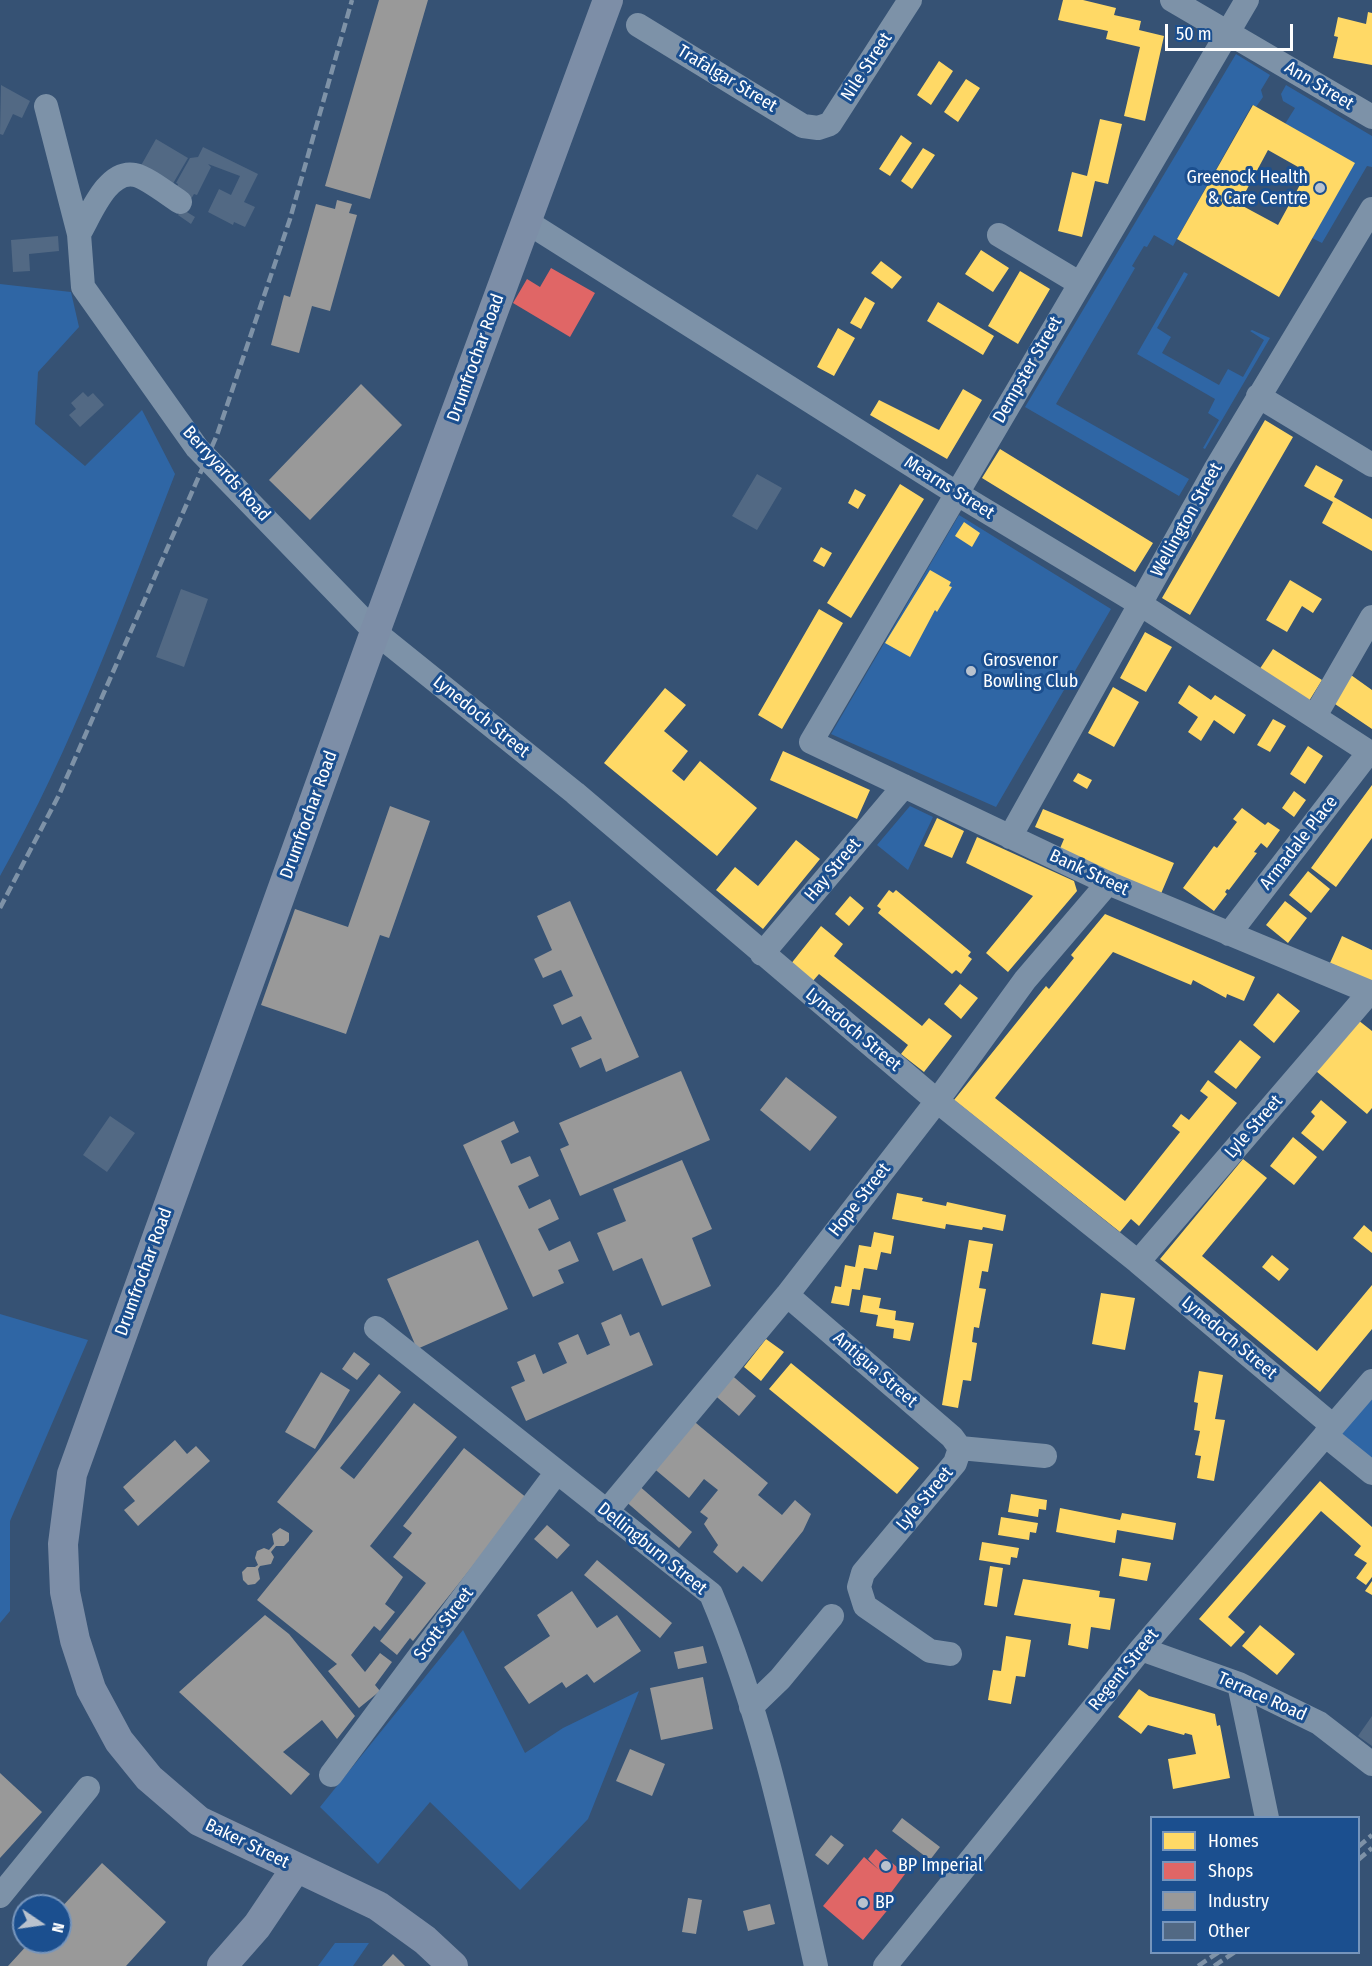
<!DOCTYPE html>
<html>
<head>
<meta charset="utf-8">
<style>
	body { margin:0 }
	#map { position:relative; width:1372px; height:1966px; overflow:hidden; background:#365274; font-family:"Fira Sans Condensed",sans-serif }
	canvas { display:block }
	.legend { position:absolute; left:1150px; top:1816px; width:210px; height:138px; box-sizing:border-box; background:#1b4f8f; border:2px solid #7695bc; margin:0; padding:8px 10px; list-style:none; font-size:18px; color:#fff }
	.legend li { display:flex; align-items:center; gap:12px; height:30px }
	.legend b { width:30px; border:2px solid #7695bc }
	.north { position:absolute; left:12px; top:1894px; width:60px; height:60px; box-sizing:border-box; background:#1b4f8f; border:2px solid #7695bc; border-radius:50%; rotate:103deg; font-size:16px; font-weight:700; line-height:24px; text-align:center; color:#fff }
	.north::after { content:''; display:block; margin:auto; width:21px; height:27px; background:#b9c2ce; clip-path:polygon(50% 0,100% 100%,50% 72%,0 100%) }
	.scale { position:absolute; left:1165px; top:24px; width:128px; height:27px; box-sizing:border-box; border:3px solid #fff; border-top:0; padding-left:8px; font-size:18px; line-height:21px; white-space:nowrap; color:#fff; -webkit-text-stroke:4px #1b4f8f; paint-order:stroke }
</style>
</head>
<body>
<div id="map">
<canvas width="1372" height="1966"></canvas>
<ul class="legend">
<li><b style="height:16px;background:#ffd966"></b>Homes</li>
<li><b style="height:16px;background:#e06666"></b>Shops</li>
<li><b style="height:16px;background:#999"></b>Industry</li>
<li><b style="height:16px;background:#526984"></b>Other</li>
</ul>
<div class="north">N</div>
<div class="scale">50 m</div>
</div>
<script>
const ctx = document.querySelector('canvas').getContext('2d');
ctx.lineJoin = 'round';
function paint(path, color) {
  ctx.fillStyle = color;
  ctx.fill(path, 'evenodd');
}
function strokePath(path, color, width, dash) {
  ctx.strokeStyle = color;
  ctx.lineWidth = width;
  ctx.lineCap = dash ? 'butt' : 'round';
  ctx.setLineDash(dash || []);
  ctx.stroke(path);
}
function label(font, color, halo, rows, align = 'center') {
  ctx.font = font + ' "Fira Sans Condensed",sans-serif';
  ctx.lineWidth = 6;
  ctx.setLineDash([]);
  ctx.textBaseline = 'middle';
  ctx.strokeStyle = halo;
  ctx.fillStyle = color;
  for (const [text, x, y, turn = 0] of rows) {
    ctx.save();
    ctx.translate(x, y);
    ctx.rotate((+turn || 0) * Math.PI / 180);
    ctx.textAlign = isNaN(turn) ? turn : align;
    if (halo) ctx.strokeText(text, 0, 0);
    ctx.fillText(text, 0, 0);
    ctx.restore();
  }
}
paint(new Path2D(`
	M1236 54 1270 75 1261 90 1263 97 1256 107 1252 105 1173 246 1154 235 1147 247 1144 246 1132 266 1135 268 1056 404 1189 479 1179 496 1025 407Z
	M1286 85 1372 136V167L1367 166 1322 243 1312 238 1354 163 1285 124 1295 108 1283 101 1281 94Z
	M1184 272 1188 274 1157 328 1171 337 1162 353 1219 385 1228 369 1243 377 1264 340 1250 331 1252 330 1270 338 1205 449 1203 448 1219 420 1208 413 1215 399 1137 354Z
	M0 284 71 292 79 327 38 372 35 424 85 466 142 410 175 474C122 610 72 749 0 876Z
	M959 515 1111 609 996 807 831 734Z
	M910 806 933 817 908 870 877 845Z
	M0 1314 88 1340 10 1521V1611L0 1623Z
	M1372 1381V1460L1333 1426Z
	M463 1630 525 1753 563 1728 639 1691 588 1819 520 1890 430 1802 378 1864 320 1807Z
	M335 1943H369L353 1966H318Z`), '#2f66a5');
paint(new Path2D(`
	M1063 0H1083L1116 8 1114 15 1141 21 1139 30 1164 36 1145 121 1124 116 1140 47 1106 39 1108 31 1058 20Z
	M1368 12 1372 13V65L1333 58 1338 37 1334 36 1338 17 1366 24Z
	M939 61 953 71 931 105 917 95Z
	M966 79 980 88 958 122 944 112Z
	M1253 105 1355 163 1279 297 1177 239ZM1268 150 1307 172 1278 225 1239 204Z
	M1100 119 1122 124 1108 184 1095 181 1082 237 1058 231 1072 172 1087 176Z
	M901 135 912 143 890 176 879 169Z
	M923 148 935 155 912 189 901 181Z
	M981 250 1009 268 993 292 965 274Z
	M881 261 902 277 892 289 871 273Z
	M1020 271 1050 289 1018 344 988 326Z
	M865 297 875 303 861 329 850 323Z
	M938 302 994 336 983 355 927 321Z
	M838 328 855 338 834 376 817 367Z
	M963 389 982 400 947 459 870 415 879 400 939 430Z
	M1265 420 1293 437 1190 615 1162 598Z
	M1000 449 1153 543 1135 572 982 478Z
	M1316 465 1343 480 1334 497 1372 519V551L1322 523 1333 502 1304 486Z
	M900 484 924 499 851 618 827 603Z
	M855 489 866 495 858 509 848 503Z
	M964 522 980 533 972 547 955 536Z
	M821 547 832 553 824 567 813 561Z
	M930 570 951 582 949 586 952 587 937 612 935 610 910 657 885 643Z
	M1290 580 1322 599 1313 613 1302 606 1287 632 1266 620Z
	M819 609 843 623 782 729 758 715Z
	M1145 632 1172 647 1146 692 1120 678Z
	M1273 649 1322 680 1309 701 1259 670Z
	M1351 675 1372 690V729L1332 702Z
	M1189 685 1211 700 1215 695 1246 715 1234 734 1214 720 1201 741 1188 732 1198 717 1178 703Z
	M1113 687 1139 702 1114 747 1088 733Z
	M665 688 686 705 664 731 688 751 672 771 684 781 700 761 757 808 717 856 604 763Z
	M1273 719 1286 726 1270 752 1257 745Z
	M1308 746 1323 756 1305 784 1290 774Z
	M783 751 870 790 857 819 770 780Z
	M1078 773 1092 780 1087 789 1073 781Z
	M1372 785V838L1336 887 1311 868Z
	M1294 791 1306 800 1294 817 1282 808Z
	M1242 808 1265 825 1268 822 1280 830 1267 848 1261 843 1254 852 1257 853 1229 890 1227 889 1225 892 1227 894 1214 911 1183 888 1214 846 1217 848 1237 822 1233 819Z
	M1043 809 1174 863 1160 896 1058 853 1064 839 1035 827Z
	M937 818 964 831 952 858 924 846Z
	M977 837 1074 881 1077 891 1008 972 986 953 1033 896 966 863Z
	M796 840 820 859 763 929 716 890 735 867 758 886Z
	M1308 871 1330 889 1311 913 1289 895Z
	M889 890 893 893 896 890 971 952 968 956 972 959 961 974 956 970 952 974 878 913 881 909 877 906Z
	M850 896 864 908 849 926 835 914Z
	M1285 901 1307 918 1288 943 1266 925Z
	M1105 914 1255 977 1244 1001 1227 994 1226 998 1193 980 1191 985 1113 952 995 1098 1125 1201 1180 1132 1172 1126 1181 1114 1189 1120 1208 1097 1200 1091 1208 1080 1237 1103 1139 1226 1131 1219 1120 1232 954 1100 1046 986 1049 989 1074 958 1071 955Z
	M821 926 843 944 834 956 922 1026 929 1018 952 1036 924 1072 901 1054 908 1045 819 974 812 982 790 965Z
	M1342 936 1372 950V982L1330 963Z
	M960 984 978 998 961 1019 944 1004Z
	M1278 993 1300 1011 1274 1043 1253 1025Z
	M1358 1020 1372 1031V1108L1367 1114 1316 1071Z
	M1240 1040 1261 1057 1236 1089 1214 1072Z
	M1321 1100 1347 1122 1323 1151 1301 1133 1315 1116 1311 1112Z
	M1293 1137 1317 1157 1294 1185 1270 1166Z
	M1243 1159 1267 1178 1202 1256 1317 1351 1372 1285V1329L1320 1392 1160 1259Z
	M897 1193 923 1198 922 1201 946 1206 947 1202 1006 1215 1003 1231 983 1227 982 1230 946 1224 945 1229 892 1219Z
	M1364 1225 1372 1232V1253L1353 1238Z
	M874 1232 894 1236 891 1254 881 1252 877 1270 864 1268 860 1290 852 1289 849 1306 831 1303 835 1286 841 1287 845 1265 855 1267 859 1245 871 1247Z
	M969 1240 993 1244 988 1272 982 1271 979 1288 986 1289 979 1328 974 1327 972 1342 977 1343 971 1381 963 1380 958 1408 942 1405Z
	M1272 1255 1289 1269 1279 1281 1262 1267Z
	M1101 1293 1135 1298 1125 1350 1092 1344Z
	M863 1295 881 1298 879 1308 896 1311 895 1320 914 1323 910 1341 893 1338 894 1329 876 1326 878 1315 860 1312Z
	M766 1339 784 1352 761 1381 744 1367Z
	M791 1363 919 1468 897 1494 769 1389Z
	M1199 1371 1223 1375 1215 1419 1225 1420 1214 1481 1197 1478 1201 1456 1195 1455 1200 1431 1194 1430 1198 1403 1194 1402Z
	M1320 1481 1372 1527V1577L1366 1585 1356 1578 1367 1563 1354 1555 1361 1546 1321 1511 1228 1617 1245 1632 1231 1647 1199 1619Z
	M1011 1494 1047 1500 1046 1510 1039 1509 1038 1517 1008 1512Z
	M1060 1508 1120 1520 1122 1513 1176 1523 1173 1540 1117 1530 1115 1543 1056 1532Z
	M1001 1517 1038 1523 1036 1533 1030 1532 1029 1540 998 1535Z
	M982 1542 1019 1548 1017 1558 1011 1557 1010 1565 979 1560Z
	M1122 1558 1151 1563 1147 1581 1119 1576Z
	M990 1566 1003 1568 997 1607 984 1605Z
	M1023 1579 1100 1591 1099 1597 1115 1599 1110 1630 1091 1627 1088 1649 1068 1645 1071 1624 1014 1615Z
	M1372 1581V1595L1365 1591Z
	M1260 1625 1295 1654 1277 1675 1242 1646Z
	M1006 1636 1031 1640 1025 1677 1016 1676 1011 1704 988 1700 993 1670 1001 1671Z
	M1139 1689 1149 1696 1215 1714 1217 1726 1220 1725 1230 1778 1173 1789 1168 1759 1196 1754 1192 1735 1185 1733 1184 1735 1148 1725 1141 1734 1118 1717Z`), '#ffd966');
paint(new Path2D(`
	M551 268 595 293 570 337 513 303 527 279 540 287Z
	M876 1849 905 1874 884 1902 890 1907 863 1940 823 1906 864 1857 879 1870 868 1859Z`), '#e06666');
paint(new Path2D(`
	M379 0H428L370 199 325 186Z
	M337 200 352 204 349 213 357 215 330 311 312 306 299 353 271 345 284 295 290 297 316 204 335 209Z
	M361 384 402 425 310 520 269 480Z
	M390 806 430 821 389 938 380 935 346 1034 261 1005 295 909 348 927Z
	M570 901 639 1057 606 1072 601 1058 580 1068 571 1048 592 1039 581 1016 562 1025 553 1005 573 996 561 970 543 978 534 959 552 950 537 916Z
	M681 1071 710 1140 580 1196 560 1149 569 1145 559 1123Z
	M786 1077 837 1117 810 1151 760 1110Z
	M514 1121 519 1132 501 1141 511 1164 530 1156 539 1176 518 1186 529 1209 550 1199 559 1219 538 1229 549 1251 570 1241 579 1261 558 1270 564 1283 533 1297 463 1145Z
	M682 1160 712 1229 692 1238 711 1286 662 1306 642 1258 613 1271 597 1233 626 1221 613 1189Z
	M478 1240 508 1309 417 1349 387 1279Z
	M621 1314 630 1336 639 1332 653 1365 526 1421 511 1387 525 1381 517 1362 535 1354 543 1374 567 1363 558 1343 578 1334 587 1355 610 1345 601 1323Z
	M354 1352 370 1364 357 1380 342 1369Z
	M321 1372 350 1390 315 1449 285 1432Z
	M728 1372 756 1396 739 1416 711 1392Z
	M379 1374 401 1392 340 1468 354 1479 414 1403 457 1437 370 1546 403 1577 385 1604 395 1612 380 1631 374 1626 351 1655 365 1672 380 1653 392 1662 375 1685 380 1691 359 1708 328 1671 337 1664 257 1600 313 1531 277 1502Z
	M690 1418 768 1483 758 1495 782 1515 795 1500 811 1514 803 1531 762 1582 743 1566 737 1573 713 1552 718 1545 704 1524 708 1518 700 1512 718 1490 704 1479 689 1498 651 1466Z
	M175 1440 187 1454 196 1446 210 1461 138 1526 124 1510 135 1501 123 1487Z
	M464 1448 527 1498 413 1641 410 1638 397 1655 380 1641 426 1583 393 1557 412 1533 403 1526Z
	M637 1484 692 1532 679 1548 623 1499Z
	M547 1525 570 1545 557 1559 534 1539Z
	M280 1528 289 1533V1541L284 1546H276L271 1552 274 1557 271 1564 260 1566 258 1569 260 1579 255 1584 248 1585 243 1580 242 1572 247 1567H255L258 1565 255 1558 257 1551 264 1548 269 1550 274 1544 272 1534Z
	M597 1560 672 1623 660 1638 584 1575Z
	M572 1591 597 1628 617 1615 641 1651 594 1683 587 1674 566 1688 562 1682 529 1704 504 1667 550 1636 537 1615Z
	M265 1615 289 1634 355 1716 337 1739 322 1720 283 1752 310 1774 291 1795 179 1692Z
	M703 1646 707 1663 678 1669 674 1652Z
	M703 1677 713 1729 661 1740 650 1688Z
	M630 1749 665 1764 652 1796 616 1781Z
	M0 1773 42 1812 0 1858Z
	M902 1818 940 1847 930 1860 892 1831Z
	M831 1835 844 1845 828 1865 815 1855Z
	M102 1863 166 1922 126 1966H8L30 1942H60V1909Z
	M688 1898 702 1900 696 1934 682 1932Z
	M770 1904 775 1924 748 1931 743 1911Z
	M393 1954 405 1966H382Z`), '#999');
paint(new Path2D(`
	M1 85 30 101 22 118 13 114 3 135 0 134Z
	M156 139 188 158 171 187 139 169Z
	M203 147 258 174 244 202 255 207 245 227 234 222 233 225 208 212 219 189 231 195 240 176 208 164 211 167 197 195 194 194 191 199 175 191 178 184 176 183 190 158 198 157Z
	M182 209 195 217 191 224 178 215Z
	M58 236 59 251 29 254 30 271 13 272 11 240Z
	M83 392 88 397 93 393 104 405 80 427 69 415 76 409 71 403Z
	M757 474 782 488 757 530 732 516Z
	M181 589 208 599 184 667 156 657Z
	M110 1116 135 1133 107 1172 83 1155Z
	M1372 1716V1746L1358 1736Z`), '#526984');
strokePath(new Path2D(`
	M1172 0 1372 117
	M1247 0 811 742 1108 883 1372 993
	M638 25 803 126 818 128 830 124 910 0
	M46 106 79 234 83 287 197 448 375 632 575 793 937 1101 1138 1262 1333 1426
	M527 222 956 493 1140 604 1372 754
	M79 234C90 216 107 169 135 175 146 177 169 195 180 202
	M999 235 1079 283
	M1258 396 1372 465
	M1315 716 1372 617
	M1010 837 1215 470 1372 209
	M1229 934 1369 752
	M762 954 904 786
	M1138 1262 1370 992
	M787 1295 952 1437 960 1448
	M376 1328 711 1594C761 1712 788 1841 816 1966
	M1325 1435 1372 1473
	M606 1512 787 1295 937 1101 1025 980 1108 883
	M1141 1649 1239 1684 1319 1723 1372 1764
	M950 1654 930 1651 865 1606 859 1587 863 1573 955 1463 960 1448 1045 1456
	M1239 1684 1267 1818
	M751 1707 780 1679 832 1616
	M331 1775 557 1472
	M0 1896 88 1788
	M885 1966 1141 1649 1372 1381`), '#7d92a8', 24);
strokePath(new Path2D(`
	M222 1966 257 1926 296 1868
	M453 1966 425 1940 378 1906 199 1821 149 1778 119 1741 91 1689 75 1640 65 1592 63 1544 72 1474 375 632 608 0`), '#7d8ea7', 30);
strokePath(new Path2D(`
	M0 908 59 795 217 435 290 219 352 0
	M1358 1847 1372 1835
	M1358 1860 1372 1848
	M1198 1966 1219 1952
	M1214 1966 1235 1952`), '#7e92a7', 4.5, [10, 4.5]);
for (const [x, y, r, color] of [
	[1320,188,6,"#b9c2ce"],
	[971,671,6,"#b9c2ce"],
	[886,1866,6,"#b9c2ce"],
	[863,1903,6,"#b9c2ce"]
]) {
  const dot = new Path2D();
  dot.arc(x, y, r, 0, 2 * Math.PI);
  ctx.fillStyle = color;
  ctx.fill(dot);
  strokePath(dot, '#1b4f8f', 2);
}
label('18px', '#fff', '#1b4f8f', [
	["Nile Street",867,67,-57],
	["Trafalgar Street",727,79,31],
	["Ann Street",1319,86,31],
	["Drumfrochar Road",476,358,-70],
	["Dempster Street",1028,370,-60],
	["Berryyards Road",226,474,48],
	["Mearns Street",949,488,32],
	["Wellington Street",1187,520,-61],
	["Lynedoch Street",481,717,39],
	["Drumfrochar Road",309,815,-70],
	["Armadale Place",1299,843,-52],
	["Hay Street",833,870,-50],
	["Bank Street",1089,873,25],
	["Lynedoch Street",853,1030,40],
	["Lyle Street",1254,1127,-49],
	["Hope Street",860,1200,-52],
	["Drumfrochar Road",144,1272,-70],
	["Lynedoch Street",1229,1338,40],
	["Antigua Street",875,1370,41],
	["Lyle Street",925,1499,-50],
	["Dellingburn Street",652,1549,39],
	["Scott Street",444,1624,-53],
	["Regent Street",1124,1670,-51],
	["Terrace Road",1262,1697,24],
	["Baker Street",247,1844,26]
]);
label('18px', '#fff', '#1b4f8f', [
	["Greenock Health",1308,178,"right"],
	["& Care Centre",1308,199,"right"],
	["Grosvenor",983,661],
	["Bowling Club",983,682],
	["BP Imperial",898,1866],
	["BP",875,1903]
], 'left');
</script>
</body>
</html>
